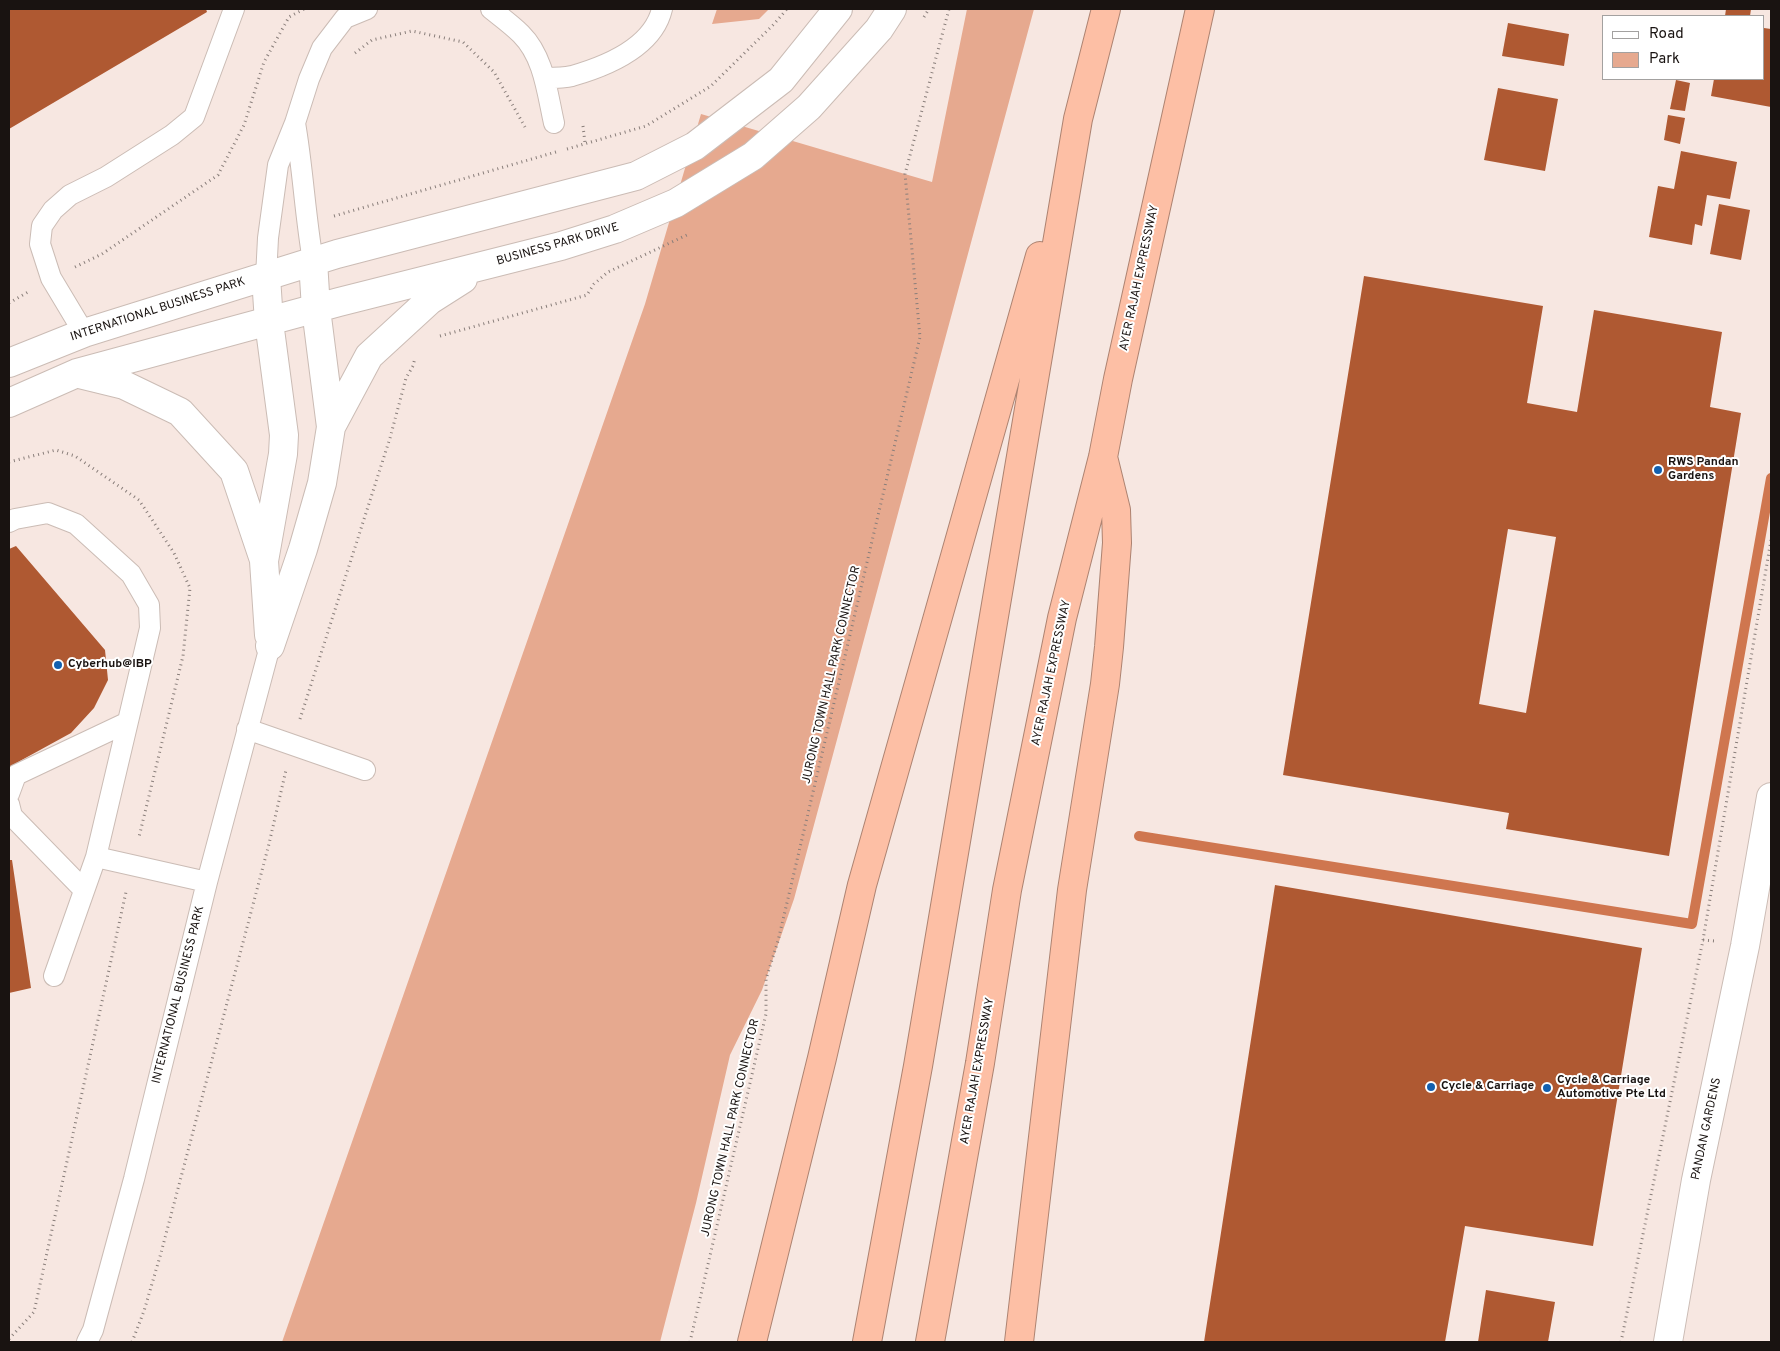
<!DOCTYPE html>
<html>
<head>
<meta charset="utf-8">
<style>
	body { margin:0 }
	#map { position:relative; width:1780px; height:1351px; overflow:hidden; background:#f7e7e1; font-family:Overpass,sans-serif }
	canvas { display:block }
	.frame { position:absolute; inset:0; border:10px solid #191311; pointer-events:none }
	.legend { position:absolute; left:1602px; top:15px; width:162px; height:65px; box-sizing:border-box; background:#fff; border:1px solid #a3a1a0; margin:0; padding:6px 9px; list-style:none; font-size:15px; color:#191311 }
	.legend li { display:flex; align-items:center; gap:10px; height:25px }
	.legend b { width:25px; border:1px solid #a3a1a0 }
</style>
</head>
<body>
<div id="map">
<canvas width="1780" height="1351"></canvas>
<div class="frame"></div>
<ul class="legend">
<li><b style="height:6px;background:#fff"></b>Road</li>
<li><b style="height:14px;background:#e6a98f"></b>Park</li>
</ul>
</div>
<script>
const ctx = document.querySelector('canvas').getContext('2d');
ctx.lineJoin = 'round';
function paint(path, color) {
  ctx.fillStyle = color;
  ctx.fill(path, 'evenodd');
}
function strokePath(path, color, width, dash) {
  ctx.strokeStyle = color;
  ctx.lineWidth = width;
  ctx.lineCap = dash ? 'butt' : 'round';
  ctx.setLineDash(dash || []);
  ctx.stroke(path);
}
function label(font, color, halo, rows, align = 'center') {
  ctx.font = font + ' Overpass,sans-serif';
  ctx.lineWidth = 4;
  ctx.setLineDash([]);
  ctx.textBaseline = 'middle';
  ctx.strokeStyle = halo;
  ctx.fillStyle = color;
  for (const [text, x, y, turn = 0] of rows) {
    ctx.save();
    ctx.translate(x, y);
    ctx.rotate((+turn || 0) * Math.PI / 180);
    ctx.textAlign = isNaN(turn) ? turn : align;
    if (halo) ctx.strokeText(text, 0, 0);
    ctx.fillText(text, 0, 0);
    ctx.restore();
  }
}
paint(new Path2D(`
	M717 9H769L759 19 712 24Z
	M967 9H1034L794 899 762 990 730 1055 696 1203 660 1342H282L645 304 701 114 932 182Z`), '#e6a98f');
strokePath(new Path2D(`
	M1139 836 1692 924 1771 478`), '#cf764f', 10);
paint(new Path2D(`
	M9 9H206L207 12 9 129Z
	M1726 9H1751L1750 16H1725Z
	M1508 23 1569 34 1564 66 1502 56Z
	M1764 28 1771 29V107L1711 96 1714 79H1764Z
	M1676 80 1690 83 1685 111 1670 109Z
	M1498 88 1558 99 1545 171 1484 160Z
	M1668 115 1685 118 1680 144 1664 140Z
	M1681 151 1737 162 1730 199 1707 195 1702 226 1695 224 1692 245 1649 237 1658 186 1674 189Z
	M1719 204 1750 210 1741 260 1710 254Z
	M1364 276 1543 306 1527 403 1577 412 1594 310 1722 332 1710 407 1741 413 1669 856 1506 829 1509 813 1283 775ZM1508 529 1556 537 1526 713 1479 704Z
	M16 546 105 650 108 680 94 708 71 733 9 767V549Z
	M9 860H12L31 988 9 993Z
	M1275 885 1642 948 1593 1246 1465 1226 1445 1342H1204Z
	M1486 1290 1555 1302 1548 1342H1478Z`), '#af5932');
const service = new Path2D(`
	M491 9C501 17 512 25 521 34 544 57 547 92 554 123
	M545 78C553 78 564 78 572 76 607 66 653 47 662 9
	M295 123C303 169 305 215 313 261
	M266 277 268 238 278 165 295 123 309 79 322 48 345 18 367 9
	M84 333 51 278 40 244 42 226 53 210 70 195 106 177 172 135 194 117 234 9
	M9 522 15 519 48 513 76 524 131 574 149 605 150 628 96 857 54 976
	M247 729 365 770
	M9 794 16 775 126 723
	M9 804 12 816 84 890
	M96 857 207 882
	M87 1342 93 1330 134 1179 207 882 270 646`);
const minor = new Path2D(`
	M266 277 269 322 284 435 283 454 264 561 269 635
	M9 363 84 333 337 254 636 176 695 146 781 80 838 9
	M79 374 124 385 180 412 234 471 263 557
	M9 403 77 373 339 302 561 246 615 229 676 203 753 156 809 107 879 29 892 9
	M331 427 369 356 430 300 463 279
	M270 646 303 549 322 483 331 427 316 309 313 261
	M1668 1342 1696 1180 1745 946 1771 797`);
const motorway = new Path2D(`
	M752 1342 822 1058 862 885 1040 256
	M867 1342 918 1066 1078 119 1106 9
	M930 1342 980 1063 1007 890 1062 618 1103 457 1118 379 1200 9
	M1019 1342 1072 890 1105 684 1109 647 1117 543 1116 510 1104 461`);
strokePath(service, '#cbbcb5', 22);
strokePath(minor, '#cbbcb5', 30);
strokePath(motorway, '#ad8371', 30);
strokePath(new Path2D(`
	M924 17 929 9
	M355 53 372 40 412 31 463 42 494 72 525 127
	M583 126 585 143
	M567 149 646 126 711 86 774 24 787 9
	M334 216 556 152
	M75 267 102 254 218 175 244 125 264 62 289 17 304 9
	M9 303 28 292
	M440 336 587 295 594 284 608 272 689 234
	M9 462 56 450 75 456 139 500 174 553 190 588 183 656 139 837
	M300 719 390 438 406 378 413 366 415 358
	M1703 940 1715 941
	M9 1339 34 1312 126 892
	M132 1342 144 1311 161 1253 269 844 286 770
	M690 1342 766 1014V979L778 941 920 337 905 174 949 9
	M1621 1342 1703 940 1771 540`), '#897e7a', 3, [1, 4]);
strokePath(service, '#fff', 20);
strokePath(minor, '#fff', 28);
strokePath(motorway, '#fdbfa5', 28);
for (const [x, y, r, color] of [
	[1658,470,5,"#1360af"],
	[58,665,5,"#1360af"],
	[1431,1087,5,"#1360af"],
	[1547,1088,5,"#1360af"]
]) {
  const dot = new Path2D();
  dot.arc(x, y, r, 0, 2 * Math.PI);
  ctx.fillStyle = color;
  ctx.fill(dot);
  strokePath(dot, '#fff', 2);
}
label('12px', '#191311', '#fff', [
	["BUSINESS PARK DRIVE",558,245,-16],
	["AYER RAJAH EXPRESSWAY",1140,278,-78],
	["INTERNATIONAL BUSINESS PARK",158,310,-18],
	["AYER RAJAH EXPRESSWAY",1052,673,-78],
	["JURONG TOWN HALL PARK CONNECTOR",832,675,-77],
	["INTERNATIONAL BUSINESS PARK",179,995,-76],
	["AYER RAJAH EXPRESSWAY",978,1071,-80],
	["JURONG TOWN HALL PARK CONNECTOR",731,1128,-77],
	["PANDAN GARDENS",1707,1129,-78]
]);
label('bold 12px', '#191311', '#fff', [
	["RWS Pandan",1668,463],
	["Gardens",1668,477],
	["Cyberhub@IBP",68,665],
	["Cycle & Carriage",1557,1081],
	["Automotive Pte Ltd",1557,1095],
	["Cycle & Carriage",1441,1087]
], 'left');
</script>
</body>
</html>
